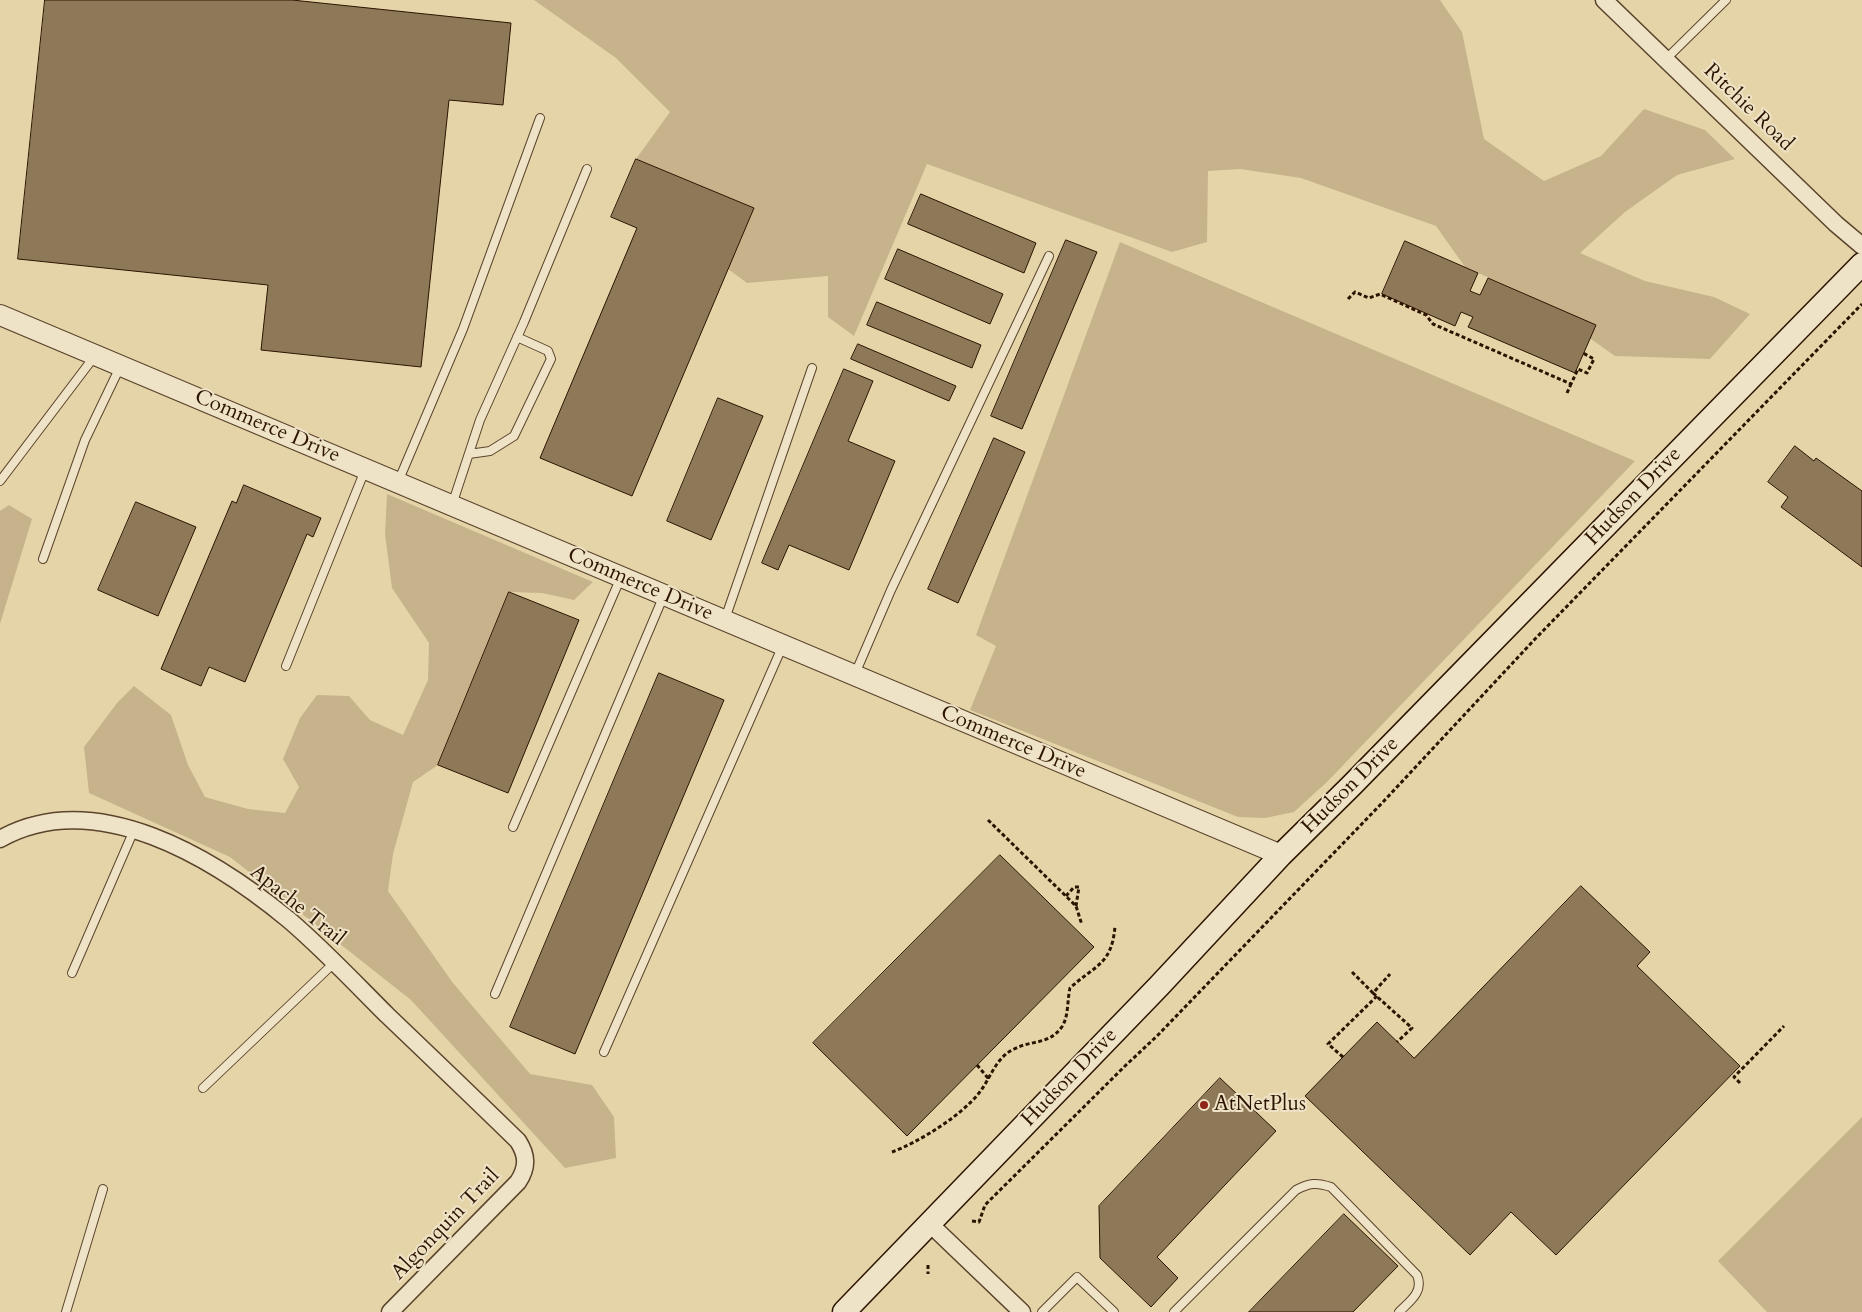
<!DOCTYPE html>
<html>
<head>
<meta charset="utf-8">
<style>
	body { margin:0 }
	canvas { display:block; background:#e6d4a9 }
</style>
</head>
<body>
<canvas width="1862" height="1312"></canvas>
<script>
const ctx = document.querySelector('canvas').getContext('2d');
ctx.lineJoin = 'round';
function paint(path, color) {
  ctx.fillStyle = color;
  ctx.fill(path, 'evenodd');
}
function strokePath(path, color, width, dash) {
  ctx.strokeStyle = color;
  ctx.lineWidth = width;
  ctx.lineCap = dash ? 'butt' : 'round';
  ctx.setLineDash(dash || []);
  ctx.stroke(path);
}
function label(font, color, halo, rows, align = 'center') {
  ctx.font = font + ' Cardo,serif';
  ctx.lineWidth = 4;
  ctx.setLineDash([]);
  ctx.textBaseline = 'middle';
  ctx.strokeStyle = halo;
  ctx.fillStyle = color;
  for (const [text, x, y, turn = 0] of rows) {
    ctx.save();
    ctx.translate(x, y);
    ctx.rotate((+turn || 0) * Math.PI / 180);
    ctx.textAlign = isNaN(turn) ? turn : align;
    if (halo) ctx.strokeText(text, 0, 0);
    ctx.fillText(text, 0, 0);
    ctx.restore();
  }
}
paint(new Path2D(`
	M534 0H1440L1462 32 1484 139 1544 181 1601 156 1644 109 1705 130 1735 159 1677 175 1625 212 1580 253 1645 281 1714 297 1750 314 1710 359 1615 356 1530 296 1465 267 1436 226 1301 178 1240 169 1208 171 1207 242 1172 252 927 164 854 336 828 317V276L747 283 728 269 754 208 636 159 670 112 616 58Z
	M1120 242 1635 461 1327 782 1294 812 1265 818 1238 817 970 710 996 646 976 635Z
	M387 494 593 582 574 600 542 593 509 592 438 765 413 782 393 854 388 891 453 983 530 1074 592 1085 614 1117 616 1158 565 1168 411 1000 230 857 89 793 84 747 117 703 134 686 171 715 188 765 205 797 248 809 285 813 299 787 283 759 300 718 317 695 349 696 370 720 403 735 428 680 429 643 392 588 385 534Z
	M9 505 32 519 0 624V511Z
	M1862 1117V1312H1767L1718 1261Z`), '#c6b38c');
const building = new Path2D(`
	M45 0H292L511 23 503 105 449 100 421 367 261 350 268 285 18 259Z
	M636 159 754 208 632 496 540 458 637 228 611 217Z
	M921 194 1036 243 1024 273 908 224Z
	M1066 240 1097 252 1022 429 991 416Z
	M1405 241 1478 273 1470 291 1480 295 1488 278 1596 325 1575 373 1468 327 1473 317 1461 312 1455 326 1382 294Z
	M898 249 1003 294 990 324 885 279Z
	M877 302 981 345 972 368 867 325Z
	M858 344 956 386 949 401 851 359Z
	M844 369 873 381 848 441 895 461 849 570 789 545 778 570 762 563Z
	M718 398 763 416 711 540 667 521Z
	M994 438 1025 452 958 603 928 589Z
	M1795 446 1814 461 1816 458 1862 491V567L1781 507 1788 497 1768 482Z
	M244 485 321 518 313 537 307 534 245 682 209 667 201 686 161 669 232 501 236 503Z
	M136 502 196 527 158 616 98 590Z
	M509 592 579 620 508 793 438 765Z
	M659 673 724 700 575 1054 510 1027Z
	M1000 855 1094 947 907 1136 813 1043Z
	M1581 886 1650 952 1637 966 1740 1066 1556 1255 1511 1212 1470 1255 1305 1096 1377 1022 1414 1058Z
	M1220 1078 1276 1131 1157 1257 1178 1278 1151 1307 1100 1258 1099 1206Z
	M1344 1214 1398 1266 1353 1312H1249Z`);
paint(building, '#8d7858');
strokePath(building, '#2c1401', 1);
const service = new Path2D(`
	M1666 59 1726 0
	M469 454 490 451 514 436 551 359 548 351 517 337
	M0 481 94 357
	M398 482 463 329 540 118
	M452 505 480 420 524 322 587 169
	M43 559 85 440 120 367
	M725 619 812 368
	M286 666 365 470
	M855 674 891 590 1049 256
	M513 827 621 577
	M72 973 134 830
	M495 994 664 595
	M604 1052 783 645
	M203 1088 334 963
	M66 1312 103 1189
	M1042 1312 1077 1277 1114 1312
	M1174 1312 1296 1190C1309 1183 1316 1182 1331 1187L1417 1275C1424 1292 1410 1301 1399 1312`);
const minor = new Path2D(`
	M1604 0 1836 224 1862 246
	M0 839C96 785 215 859 289 920 323 949 355 983 387 1015 431 1057 475 1099 518 1141 527 1155 528 1167 518 1182L390 1312
	M930 1224 1022 1312`);
const tertiary = new Path2D(`
	M0 315 1281 855`);
const secondary = new Path2D(`
	M844 1312 1159 986 1281 855 1351 786 1862 264`);
strokePath(service, '#5a442b', 10);
strokePath(minor, '#5a442b', 19);
strokePath(tertiary, '#5a442b', 22);
strokePath(secondary, '#2c1401', 25);
strokePath(new Path2D(`
	M1348 299 1355 292 1369 298 1380 294 1426 315 1433 324 1571 384 1578 369 1587 373 1594 359 1583 353
	M1567 393 1571 384
	M988 820 1076 906 1082 925
	M1066 896 1074 887H1079L1076 906
	M1352 972 1373 993 1390 974
	M1373 993 1412 1028 1397 1042
	M1343 1057 1328 1044 1377 996
	M977 1065 988 1078
	M1740 1083 1734 1077 1784 1026
	M892 1152C919 1142 961 1116 979 1093 991 1078 995 1058 1014 1049 1031 1040 1048 1045 1061 1028 1069 1018 1067 1000 1070 988 1095 965 1112 965 1115 926
	M972 1221 979 1222 985 1205 1125 1066 1157 1036 1383 802 1535 639 1862 304
	M928 1265V1274`), '#2c1401', 3, [4, 2.5]);
strokePath(service, '#efe3c7', 8);
strokePath(minor, '#efe3c7', 16);
strokePath(tertiary, '#efe3c7', 20);
strokePath(secondary, '#efe3c7', 22);
for (const [x, y, r, color] of [
	[1204,1105,5,"#8f2418"]
]) {
  const dot = new Path2D();
  dot.arc(x, y, r, 0, 2 * Math.PI);
  ctx.fillStyle = color;
  ctx.fill(dot);
  strokePath(dot, '#efe3c7', 2);
}
label('21px', '#2c1401', '#efe3c7', [
	["Ritchie Road",1748,108,44],
	["Commerce Drive",267,427,23],
	["Hudson Drive",1634,497,-46],
	["Commerce Drive",640,585,23],
	["Commerce Drive",1013,743,23],
	["Hudson Drive",1351,786,-45],
	["Apache Trail",297,906,39],
	["Hudson Drive",1070,1078,-46],
	["Algonquin Trail",446,1225,-46]
]);
label('21px', '#2c1401', '#efe3c7', [
	["AtNetPlus",1214,1105]
], 'left');
</script>
</body>
</html>
